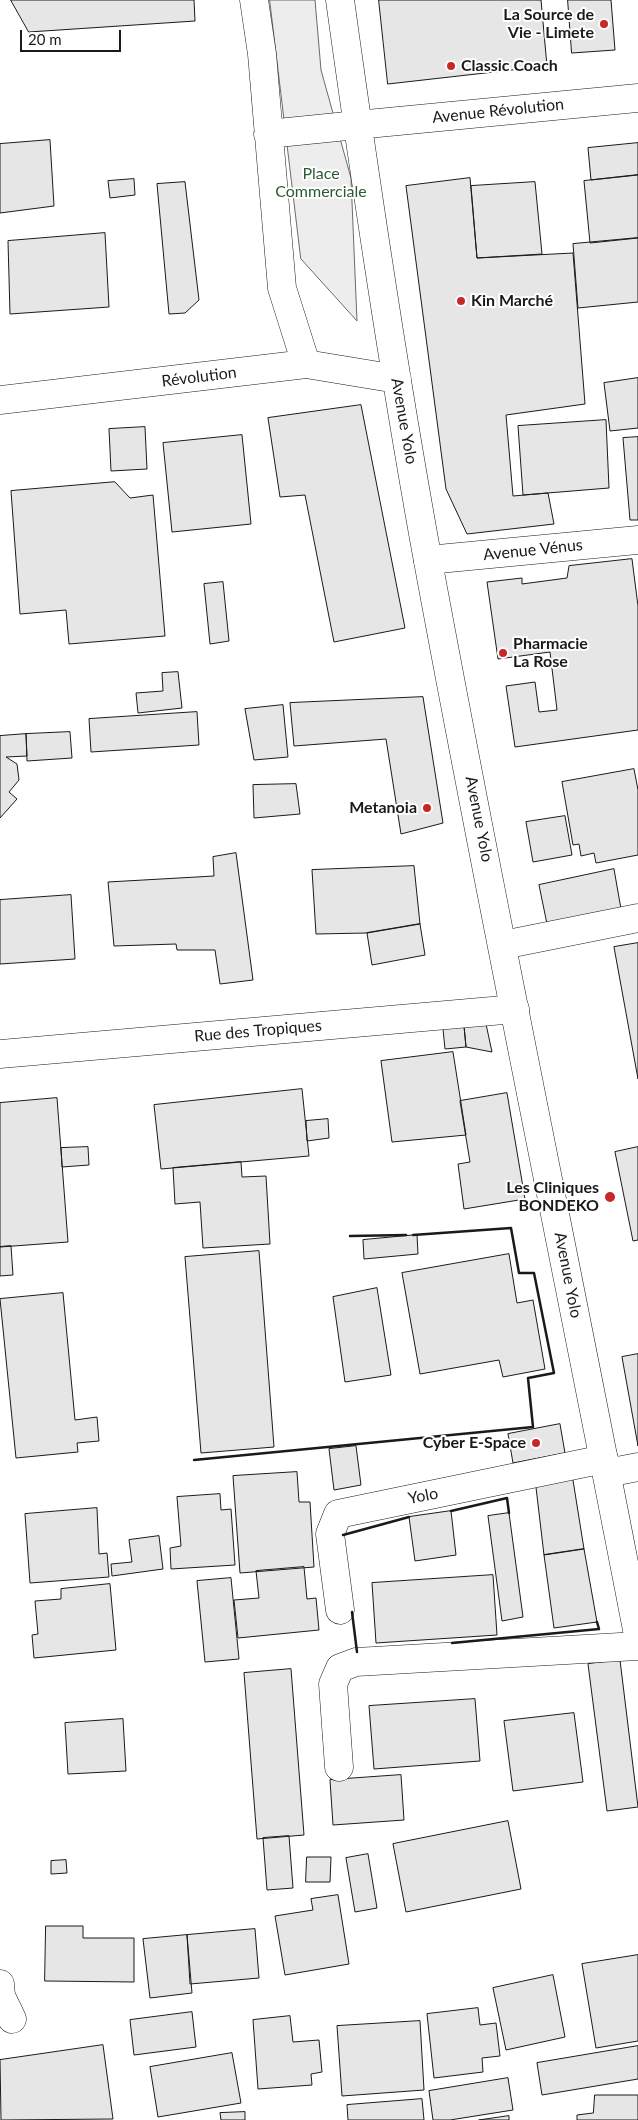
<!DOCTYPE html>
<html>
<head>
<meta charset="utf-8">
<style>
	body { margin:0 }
	#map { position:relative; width:638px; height:2120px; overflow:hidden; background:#fff; font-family:Lato,sans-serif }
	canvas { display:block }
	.scale { position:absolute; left:20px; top:30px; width:101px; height:22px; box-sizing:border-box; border:2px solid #1a1a1a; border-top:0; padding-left:6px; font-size:15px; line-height:18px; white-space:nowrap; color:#1a1a1a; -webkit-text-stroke:4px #fff; paint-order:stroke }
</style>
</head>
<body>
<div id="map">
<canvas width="638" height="2120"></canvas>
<div class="scale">20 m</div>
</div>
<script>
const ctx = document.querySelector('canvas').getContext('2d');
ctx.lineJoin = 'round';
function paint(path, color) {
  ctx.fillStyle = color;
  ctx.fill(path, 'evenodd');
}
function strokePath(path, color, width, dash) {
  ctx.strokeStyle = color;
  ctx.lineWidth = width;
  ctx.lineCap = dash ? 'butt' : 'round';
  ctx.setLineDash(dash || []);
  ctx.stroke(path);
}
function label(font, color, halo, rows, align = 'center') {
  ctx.font = font + ' Lato,sans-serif';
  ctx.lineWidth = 4;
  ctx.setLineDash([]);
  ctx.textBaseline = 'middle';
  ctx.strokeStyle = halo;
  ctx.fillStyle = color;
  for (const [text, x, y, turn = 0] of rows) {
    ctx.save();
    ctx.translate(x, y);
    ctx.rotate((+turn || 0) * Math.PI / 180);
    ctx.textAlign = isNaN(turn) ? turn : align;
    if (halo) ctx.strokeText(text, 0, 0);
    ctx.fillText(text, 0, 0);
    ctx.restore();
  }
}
const built = new Path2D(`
	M270 0H315L321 70 351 178 357 321 301 259Z`);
paint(built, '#ededed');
strokePath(built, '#6a6a6a', 1);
const building = new Path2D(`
	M11 0H194L195 21 29 32Z
	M379 0H541L547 66 388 84Z
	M568 0H611L615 50 572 53Z
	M50 140 54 206 0 213V144Z
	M638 143V175L591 180 588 148Z
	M638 175V238L590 243 584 181Z
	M470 178 477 258 573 253 585 404 506 415 513 496 548 493 554 524 467 534 446 489 406 186Z
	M134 179 135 195 110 198 108 181Z
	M185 182 199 300 185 313 169 314 157 184Z
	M535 182 542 254 477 258 471 186Z
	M105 233 109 307 10 314 8 241Z
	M638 238V302L578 308 573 244Z
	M638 378V428L610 431 604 383Z
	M361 405 405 628 334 642 305 495 280 497 268 418Z
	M606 420 609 488 523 495 518 426Z
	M145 427 147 469 111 471 109 429Z
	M242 435 251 524 172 532 163 443Z
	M638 437V520H630L623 438Z
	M115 482 130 498 153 495 165 636 69 644 66 610 20 614 11 491Z
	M632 559 638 606V730L515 747 506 686 535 682 539 712 557 710 550 652 498 659 487 582 522 578V584L567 578 569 566Z
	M223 582 229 641 210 644 204 584Z
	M178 672 182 708 138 713 136 693 163 691 162 673Z
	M423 697 443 823 401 834 386 739 294 746 290 703Z
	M283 705 288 757 254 760 245 709Z
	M197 712 199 745 91 752 89 719Z
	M70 732 72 758 27 761 26 734Z
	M26 734 27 756 6 757 17 764 19 780 9 792 17 799 0 818V736Z
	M634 769 638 790V855L596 863 594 853 581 856 579 844 573 845 562 782Z
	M296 784 300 814 254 818 253 785Z
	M565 816 572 855 533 862 526 822Z
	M236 853 253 980 220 984 215 950H177L176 944 114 946 108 882 214 876 213 857Z
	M414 866 420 924 367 933 316 934 312 870Z
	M614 869 621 909 547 924 539 885Z
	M71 895 75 959 0 964V900Z
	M420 924 425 955 372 965 367 933Z
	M638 943V1079L614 947Z
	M486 1024 492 1052 466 1047 464 1026Z
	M464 1026 466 1047 445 1049 443 1029Z
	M453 1052 466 1135 392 1142 381 1061Z
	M302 1089 309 1156 161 1169 154 1105Z
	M507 1093 525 1199 464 1209 458 1164 470 1162 460 1101Z
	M57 1098 68 1242 0 1247V1103Z
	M328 1119 329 1138 307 1141 306 1121Z
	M88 1147 89 1165 62 1167 61 1148Z
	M638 1147V1240L633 1241 615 1152Z
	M241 1162 242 1177 266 1176 270 1244 203 1248 200 1202 175 1204 173 1168Z
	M417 1235 418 1254 364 1259 363 1240Z
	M11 1246 13 1275 0 1276V1247Z
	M259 1251 274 1447 201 1453 185 1257Z
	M509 1254 517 1303 533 1300 545 1369 503 1377 499 1360 420 1374 402 1273Z
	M377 1288 391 1375 345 1382 333 1297Z
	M63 1293 75 1420 97 1417 99 1441 77 1443 78 1452 16 1458 0 1299Z
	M638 1354V1446L622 1357Z
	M560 1424 565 1453 513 1463 508 1434Z
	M356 1446 361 1485 334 1490 329 1449Z
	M297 1472 299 1502H310L314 1567 240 1573 233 1476Z
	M572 1474 584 1549 544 1555 535 1479Z
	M220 1494 221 1510 231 1509 235 1565 171 1569 170 1548 181 1546 177 1497Z
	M97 1508 99 1554 107 1553 109 1577 30 1583 25 1514Z
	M451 1511 456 1555 415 1561 409 1517Z
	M509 1513 523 1617 502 1621 488 1516Z
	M159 1536 163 1569 112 1576 111 1564 132 1562 129 1540Z
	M584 1549 597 1622 554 1628 544 1555Z
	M304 1567 307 1599 316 1598 319 1630 238 1638 234 1600 259 1598 256 1571Z
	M493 1575 497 1635 376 1643 372 1583Z
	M231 1578 239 1659 205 1662 197 1581Z
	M110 1584 116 1650 34 1658 32 1635 38 1634 35 1601 61 1599V1589Z
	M620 1660 638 1807 607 1811 588 1664Z
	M291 1669 304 1835 257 1839 244 1673Z
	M475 1699 480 1761 374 1769 369 1706Z
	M574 1713 583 1782 513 1791 504 1721Z
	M123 1719 126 1771 68 1774 65 1723Z
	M401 1775 404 1820 333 1825 330 1780Z
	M508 1821 521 1889 406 1912 393 1844Z
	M289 1836 293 1888 267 1890 263 1838Z
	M368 1854 377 1908 355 1912 346 1858Z
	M307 1857H331L330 1882H306Z
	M66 1860 67 1873 51 1874V1861Z
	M338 1895 349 1964 285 1975 275 1916 313 1910 311 1899Z
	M46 1926H83V1938H134V1982L45 1981Z
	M255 1929 259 1978 190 1984 187 1935Z
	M187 1935 192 1993 150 1998 143 1939Z
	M638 1955V2041L596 2048 582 1964Z
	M553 1975 565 2037 506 2050 493 1988Z
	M478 2008 480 2025 496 2023 500 2056 482 2058 483 2072 434 2078 427 2014Z
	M192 2012 196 2047 134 2055 130 2020Z
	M290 2016 293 2042 319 2040 322 2072 311 2074 312 2085 258 2089 253 2020Z
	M420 2021 424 2090 342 2096 337 2026Z
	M103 2045 113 2119 1 2120 0 2060Z
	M638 2046V2079L542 2095 537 2063Z
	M232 2053 241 2103 158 2117 150 2067Z
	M508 2078 513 2110 450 2120H433L429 2091Z
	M595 2095H638V2120H577V2115L593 2113Z
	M422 2099 424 2120H348L347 2105Z
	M245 2112V2120H221L220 2113Z
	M509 2116V2120H479Z`);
paint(building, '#e6e6e6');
strokePath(building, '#1a1a1a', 1);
const street = new Path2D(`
	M254 0 262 54 282 288 306 364
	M268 134 357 125
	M428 560 638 540
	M503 945 638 918
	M0 1054 515 1009
	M607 1473 638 1467
	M340 1610 330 1534 338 1514 604 1459
	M339 1767 333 1684 340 1668 356 1662 638 1646
	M0 1984 1 1996 12 2019`);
const secondary = new Path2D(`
	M340 0C366 187 394 375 428 561 494 920 569 1277 638 1635
	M357 125 638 98
	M0 400 306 364 397 379`);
strokePath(street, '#1a1a1a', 29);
strokePath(secondary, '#1a1a1a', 29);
strokePath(street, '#fff', 28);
strokePath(secondary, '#fff', 28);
strokePath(new Path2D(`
	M350 1236 406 1235
	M194 1460 533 1427 528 1378 554 1373 534 1273H519L511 1228 413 1235
	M451 1511 507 1498 509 1513
	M343 1535 409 1517
	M352 1612 357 1652
	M452 1643 599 1629 597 1622`), '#1a1a1a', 2.5);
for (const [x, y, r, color] of [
	[604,24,5,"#c62828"],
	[451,66,5,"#c62828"],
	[461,301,5,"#c62828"],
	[503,653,5,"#c62828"],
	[427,808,5,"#c62828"],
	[610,1197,6,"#c62828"],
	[536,1443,5,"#c62828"]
]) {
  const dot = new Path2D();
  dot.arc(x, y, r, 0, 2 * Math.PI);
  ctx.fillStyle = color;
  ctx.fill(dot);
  strokePath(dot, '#fff', 2);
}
label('bold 16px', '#1a1a1a', '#fff', [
	["La Source de",594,15],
	["Vie - Limete",594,33],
	["Classic Coach",461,66,"left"],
	["Kin Marché",471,301,"left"],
	["Pharmacie",513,644,"left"],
	["La Rose",513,662,"left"],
	["Metanoia",417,808],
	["Les Cliniques",599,1188],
	["BONDEKO",599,1206],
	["Cyber E-Space",526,1443]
], 'right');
label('16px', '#1a1a1a', '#fff', [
	["Avenue Révolution",498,111,-6],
	["Révolution",199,377,-7],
	["Avenue Yolo",404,421,80],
	["Avenue Vénus",533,550,-6],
	["Avenue Yolo",479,819,79],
	["Rue des Tropiques",258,1031,-5],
	["Avenue Yolo",568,1275,79],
	["Yolo",423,1496,-11]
]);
label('16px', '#2b5a34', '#fff', [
	["Place",321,174],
	["Commerciale",321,192]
]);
</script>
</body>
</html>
